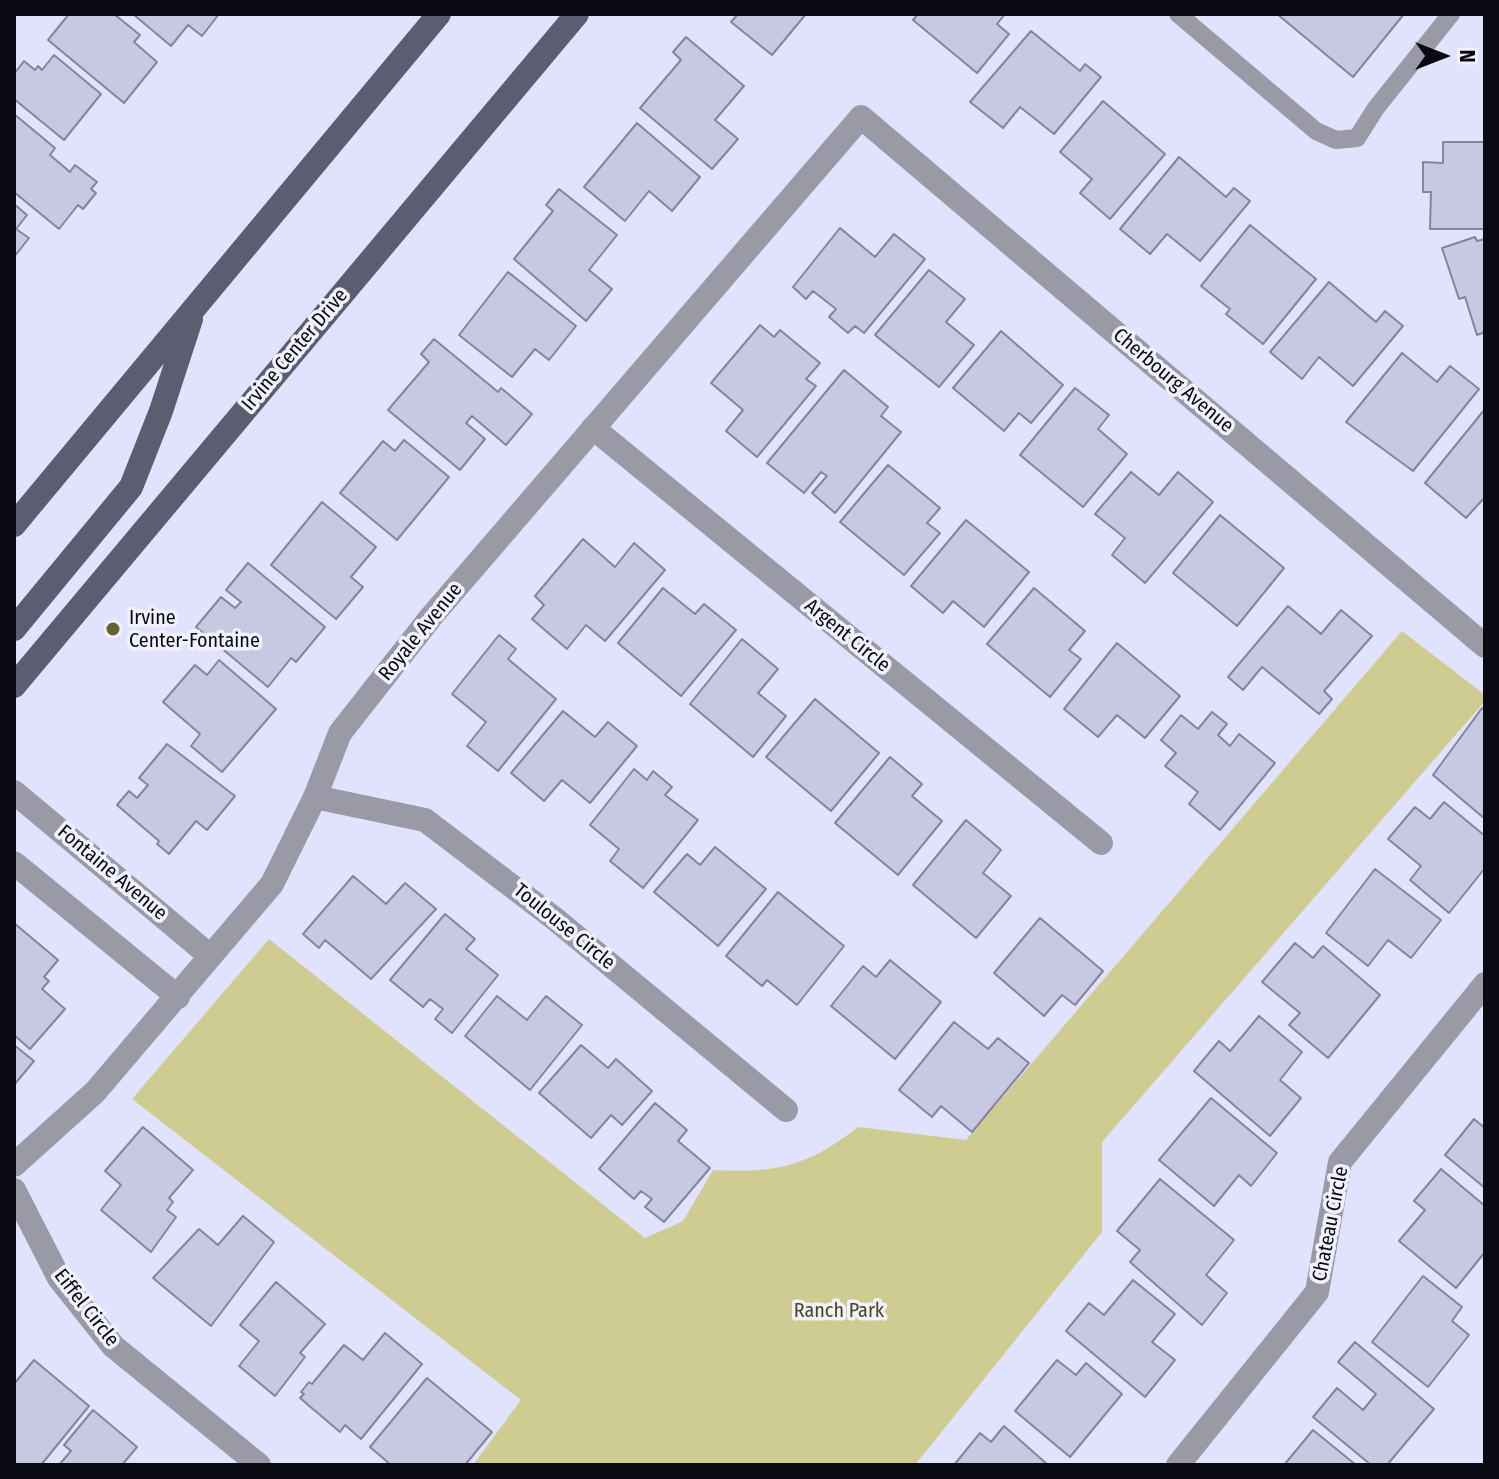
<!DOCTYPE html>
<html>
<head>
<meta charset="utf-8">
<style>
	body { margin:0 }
	#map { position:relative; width:1499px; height:1479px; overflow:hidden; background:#e1e2fd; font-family:"Fira Sans Condensed",sans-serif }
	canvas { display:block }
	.frame { position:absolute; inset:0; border:16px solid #0a0a13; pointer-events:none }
	.north { position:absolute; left:1403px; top:16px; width:80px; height:80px; -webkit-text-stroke:6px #f0f1fc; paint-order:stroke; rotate:90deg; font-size:22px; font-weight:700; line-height:32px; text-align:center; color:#0a0a13 }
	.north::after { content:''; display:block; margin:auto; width:28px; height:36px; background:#0a0a13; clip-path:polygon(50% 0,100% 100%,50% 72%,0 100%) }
</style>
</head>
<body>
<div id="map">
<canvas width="1499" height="1479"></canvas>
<div class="frame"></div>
<div class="north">N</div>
</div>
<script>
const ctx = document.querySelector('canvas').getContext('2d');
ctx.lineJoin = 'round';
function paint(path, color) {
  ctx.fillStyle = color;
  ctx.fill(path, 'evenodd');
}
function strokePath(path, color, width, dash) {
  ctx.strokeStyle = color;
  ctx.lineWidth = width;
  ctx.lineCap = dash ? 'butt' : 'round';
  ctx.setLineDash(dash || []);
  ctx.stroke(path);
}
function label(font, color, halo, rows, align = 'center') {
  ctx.font = font + ' "Fira Sans Condensed",sans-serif';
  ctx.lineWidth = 7;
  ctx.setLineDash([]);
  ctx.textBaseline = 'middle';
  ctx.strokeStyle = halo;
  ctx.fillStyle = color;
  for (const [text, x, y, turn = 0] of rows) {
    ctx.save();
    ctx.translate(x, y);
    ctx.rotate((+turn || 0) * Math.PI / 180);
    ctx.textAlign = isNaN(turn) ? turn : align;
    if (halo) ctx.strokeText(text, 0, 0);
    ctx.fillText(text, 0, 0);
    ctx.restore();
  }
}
paint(new Path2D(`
	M1402 631 1485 695V701L1102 1142V1232L915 1465H473L521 1400 132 1099 269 939 645 1238 683 1221 713 1170C776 1173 807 1167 858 1127L966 1140Z`), '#cfcc92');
const building = new Path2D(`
	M69 14H114L140 35 134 42 157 62 124 103 48 40Z
	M133 14H219L202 36 188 25 171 46Z
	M738 14H806L772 55 731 22Z
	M918 14H1005L997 24 1009 34 977 73 913 20Z
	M1277 14H1404L1353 77Z
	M1031 31 1080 71 1085 64 1101 77 1054 134 1020 107 1003 128 970 102Z
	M686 37 744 86 715 120 738 139 712 169 640 108 681 60 673 52Z
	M54 55 101 94 64 140 14 99V74L24 61 35 70 38 66 42 70Z
	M1103 101 1165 154 1110 219 1080 193 1092 179 1060 152Z
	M14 114 55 148 50 155 70 172 75 165 97 182 91 189 96 193 83 209 78 205 59 229 14 192Z
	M637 123 700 177 672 211 649 191 625 221 584 187Z
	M1443 142H1485V229H1430L1431 192H1423V162L1443 163Z
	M1179 157 1226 197 1234 188 1250 201 1200 261 1167 234 1150 254 1120 229Z
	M559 189 617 235 589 270 612 289 586 321 514 259 553 211 546 205Z
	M14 204 27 215 16 229 29 238 14 257Z
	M1250 225 1316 279 1263 344 1226 314 1230 309 1201 286Z
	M840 228 875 257 894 234 925 259 864 333 855 326 848 333 829 317 836 309 813 291 806 299 793 287Z
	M1475 237 1477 241 1485 239V332L1477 335 1465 297 1459 299 1442 248Z
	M929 270 965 299 946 322 974 345 939 387 875 335Z
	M508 272 576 326 549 360 535 349 512 377 459 335Z
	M1329 282 1376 322 1385 311 1403 326 1353 386 1319 357 1302 379 1270 352Z
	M760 325 774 337 780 330 820 363 806 379 816 386 757 457 726 431 743 410 711 383Z
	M1001 331 1063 385 1031 423 1019 413 1004 431 953 388Z
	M434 339 498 392 501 388 532 414 506 445 472 416 466 423 485 439 460 470 388 410 429 362 421 354Z
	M1402 353 1437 382 1450 366 1479 389 1413 471 1346 422Z
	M844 370 888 407 881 416 901 432 835 513 812 493 827 476 821 472 804 493 767 463Z
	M1075 388 1109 415 1098 429 1127 454 1083 507 1020 455Z
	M1485 409V497L1466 518 1425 483Z
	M404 440 449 477 397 540 340 493 383 441 395 451Z
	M888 465 940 508 927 523 940 533 904 575 840 522Z
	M1131 472 1159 495 1178 472 1213 502 1145 583 1112 555 1125 538 1095 514Z
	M322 502 376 547 351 577 363 587 336 619 271 565Z
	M1220 515 1284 568 1237 626 1173 573Z
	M966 520 1029 572 984 627 953 601 943 613 911 586Z
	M583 539 615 567 634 543 665 570 605 641 586 625 567 649 532 619 544 605 535 596Z
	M248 563 325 627 296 662 291 658 268 687 196 627 221 597 235 608 241 602 226 590Z
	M663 588 695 614 704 604 736 630 681 696 618 643Z
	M1034 588 1085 631 1069 650 1081 659 1050 697 987 644Z
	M1288 606 1321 634 1341 610 1372 636 1324 691 1332 699 1319 714 1262 667 1243 690 1228 677Z
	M499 635 516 649 508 659 556 699 498 771 467 746 486 722 452 694Z
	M742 639 778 669 758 693 786 716 753 757 690 704Z
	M1117 643 1180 696 1145 738 1117 715 1098 737 1064 709Z
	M219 660 276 709 222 772 191 746 200 734 163 702 195 665 207 675Z
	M815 699 879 753 831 811 766 757Z
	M1482 708 1485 710V819L1433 775Z
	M563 711 595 737 608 722 637 746 590 803 562 780 544 801 511 773Z
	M1212 712 1227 724 1218 735 1230 746 1239 734 1275 763 1220 830 1189 804 1198 792 1165 766 1176 753 1161 740 1181 715 1198 729Z
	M167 744 235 796 207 830 196 821 169 854 157 844 159 841 117 805 129 791 137 798 148 785 139 778Z
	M890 757 922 784 912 796 942 821 898 875 835 823Z
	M634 769 647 780 653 771 672 787 665 795 698 820 643 888 610 861 619 849 590 825Z
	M1444 802 1485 836V868L1449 913 1410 880 1421 866 1388 839 1415 807 1430 819Z
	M966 820 1001 850 983 873 1011 896 976 938 913 885Z
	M715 847 766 889 718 946 654 892 687 854 700 865Z
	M1375 869 1441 920 1411 958 1388 940 1368 966 1326 933Z
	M353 876 386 904 405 883 436 909 371 979 325 940 319 948 303 934Z
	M778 892 844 946 797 1005 767 980 762 986 726 956Z
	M445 914 475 939 466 949 498 975 452 1033 435 1019 443 1009 430 999 423 1007 390 980Z
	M1040 918 1103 971 1075 1005 1062 995 1044 1016 994 973Z
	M14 923 58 960 44 977 49 981 42 989 65 1009 30 1049 14 1035Z
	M1295 943 1313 958 1323 946 1380 995 1328 1058 1289 1025 1300 1013 1262 982Z
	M890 960 941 1002 895 1059 831 1006 863 966 876 977Z
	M497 996 527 1020 546 996 582 1025 530 1090 465 1036Z
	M1259 1016 1302 1052 1280 1080 1301 1098 1270 1136 1194 1071 1219 1041 1230 1051Z
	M954 1022 988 1049 998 1038 1029 1063 972 1132 941 1106 932 1117 899 1090Z
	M14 1045 34 1061 14 1085Z
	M581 1045 608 1068 616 1059 652 1091 622 1125 611 1115 591 1138 539 1093Z
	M1211 1098 1277 1153 1251 1186 1239 1175 1214 1206 1159 1160Z
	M655 1103 687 1130 678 1141 710 1168 664 1222 645 1207 652 1199 641 1191 634 1199 599 1169Z
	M1474 1119 1485 1128V1188L1445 1155Z
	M143 1127 193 1170 169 1198 173 1202 167 1210 176 1217 151 1252 101 1210 121 1185 105 1171Z
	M1441 1169 1485 1206V1252L1456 1288 1399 1241 1425 1210 1414 1201Z
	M1160 1179 1234 1240 1206 1275 1227 1293 1202 1325 1130 1262 1140 1250 1117 1231Z
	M243 1216 274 1242 211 1326 153 1278 199 1229 218 1245Z
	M1423 1276 1462 1307 1452 1321 1469 1335 1428 1387 1372 1342Z
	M1133 1280 1175 1314 1152 1342 1175 1360 1145 1397 1066 1331 1089 1303 1104 1315Z
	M276 1282 325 1324 300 1353 305 1357 275 1396 239 1366 259 1341 240 1325Z
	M385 1333 422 1364 361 1439 345 1425 340 1432 300 1398 304 1394 301 1392 309 1382 312 1384 344 1345 363 1360Z
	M1355 1342 1434 1409 1387 1465H1371L1313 1417 1337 1388 1363 1410 1376 1394 1338 1362Z
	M34 1360 89 1406 41 1465H14V1384Z
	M1057 1360 1076 1375 1086 1363 1122 1394 1070 1457 1015 1411Z
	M427 1378 492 1432 465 1465H391L370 1447Z
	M93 1410 137 1447 122 1465H59L71 1451 64 1445Z
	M1004 1426 1048 1465H954L980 1433 991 1442Z
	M1313 1430 1356 1465H1284Z`);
paint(building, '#c8c8e3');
strokePath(building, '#84859d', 2);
strokePath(new Path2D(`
	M1178 14 1316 131 1336 140 1357 138 1376 108 1451 14`), '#9a9aa6', 18);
strokePath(new Path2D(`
	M593 428 1101 843
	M315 797 425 820 555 919 786 1110
	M14 1190 59 1278 113 1346 259 1465
	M1178 1465 1317 1292 1340 1162 1485 984`), '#9a9aa6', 24);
strokePath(new Path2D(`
	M14 792 209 955
	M14 863 178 997
	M14 1165 95 1092 272 884 315 797 340 733 431 617 861 117 1485 646`), '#9a9aa6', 24);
strokePath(new Path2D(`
	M14 525 439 14
	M14 629 131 487 161 411 191 319
	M14 686 577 14`), '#5d5d71', 24);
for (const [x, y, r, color] of [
	[113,629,8,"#66632f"]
]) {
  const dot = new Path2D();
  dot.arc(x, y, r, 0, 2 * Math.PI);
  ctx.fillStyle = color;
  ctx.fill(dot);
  strokePath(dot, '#f0f1fc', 3);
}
label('20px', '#0a0a13', '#f0f1fc', [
	["Irvine Center Drive",295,350,-50],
	["Cherbourg Avenue",1173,381,40],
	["Royale Avenue",421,632,-51],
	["Argent Circle",847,636,39],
	["Fontaine Avenue",112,873,40],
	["Toulouse Circle",564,927,39],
	["Chateau Circle",1331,1224,-79],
	["Eiffel Circle",86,1308,52]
]);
label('20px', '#0a0a13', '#f0f1fc', [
	["Irvine",129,618],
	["Center-Fontaine",129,641]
], 'left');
label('20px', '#4b481d', '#f0f1fc', [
	["Ranch Park",839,1311]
]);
</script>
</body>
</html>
